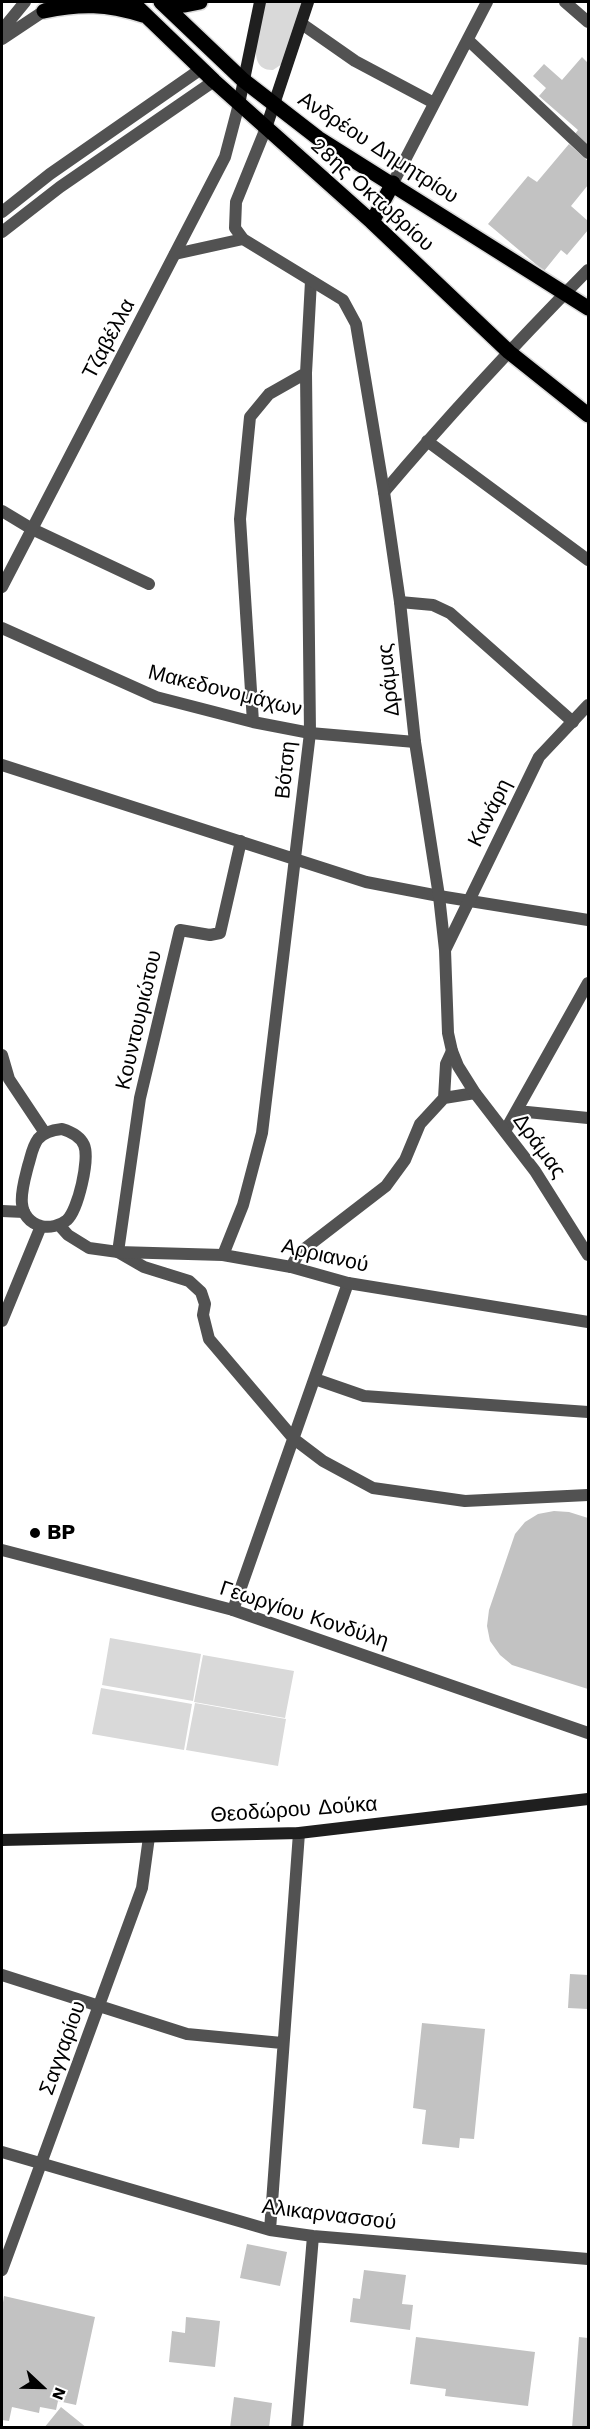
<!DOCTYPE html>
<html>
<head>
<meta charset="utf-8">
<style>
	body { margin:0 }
	#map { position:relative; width:590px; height:2429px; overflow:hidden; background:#fff; font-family:"Work Sans",sans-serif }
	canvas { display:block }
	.frame { position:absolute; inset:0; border:3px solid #000; pointer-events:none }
	.north { position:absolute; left:12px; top:2357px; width:60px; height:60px; -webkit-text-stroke:4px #fff; paint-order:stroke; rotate:112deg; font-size:16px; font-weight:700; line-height:24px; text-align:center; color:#000 }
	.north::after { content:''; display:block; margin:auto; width:21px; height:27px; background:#000; clip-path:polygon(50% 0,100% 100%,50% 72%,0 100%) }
</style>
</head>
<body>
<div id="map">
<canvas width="590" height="2429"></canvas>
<div class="frame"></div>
<div class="north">N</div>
</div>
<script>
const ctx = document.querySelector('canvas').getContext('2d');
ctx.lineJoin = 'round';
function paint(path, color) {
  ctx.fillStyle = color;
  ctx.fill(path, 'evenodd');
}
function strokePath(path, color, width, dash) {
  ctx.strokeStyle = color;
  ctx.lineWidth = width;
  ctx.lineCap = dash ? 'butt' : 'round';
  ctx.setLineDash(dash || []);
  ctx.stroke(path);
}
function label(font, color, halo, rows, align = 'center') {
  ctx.font = font + ' "Work Sans",sans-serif';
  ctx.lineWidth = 4.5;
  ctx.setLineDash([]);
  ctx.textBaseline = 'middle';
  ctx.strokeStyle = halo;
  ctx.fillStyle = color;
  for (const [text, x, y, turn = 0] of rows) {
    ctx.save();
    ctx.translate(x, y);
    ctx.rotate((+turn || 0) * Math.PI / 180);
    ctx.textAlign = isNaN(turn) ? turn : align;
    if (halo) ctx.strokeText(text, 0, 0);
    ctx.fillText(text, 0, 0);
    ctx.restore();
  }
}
paint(new Path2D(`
	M265 2H304L282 64 273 70C242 71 262 20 265 2Z
	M110 1638 201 1654 193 1701 102 1685Z
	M203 1655 294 1671 285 1718 194 1702Z
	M101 1688 192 1704 184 1750 92 1734Z
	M195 1703 286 1719 278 1766 186 1750Z`), '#d9d9d9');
paint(new Path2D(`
	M582 57 588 63V146L575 134 578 130 539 96 546 88 533 76 544 64 562 80Z
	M569 144 588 161V185L571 206 588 221V230L567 255 561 250 544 271 488 224 528 176 537 182Z
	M554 1511 569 1512 588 1518V1689L512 1665 500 1655 490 1641 487 1626 489 1610 515 1534 525 1522 538 1514Z
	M570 1974 588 1975V2009L568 2008Z
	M422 2023 485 2029 474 2139 460 2138 459 2148 422 2144 426 2110 413 2108Z
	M247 2244 287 2252 280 2286 240 2278Z
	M364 2270 406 2275 402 2304 413 2305 410 2330 350 2322 353 2298 360 2299Z
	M4 2296 95 2317 76 2405 58 2401 56 2410 40 2407 39 2413 12 2407 9 2421 2 2420V2309Z
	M186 2317 220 2321 215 2367 169 2362 172 2331 185 2333Z
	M416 2337 535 2352 528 2406 445 2396 446 2389 410 2384Z
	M579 2337 588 2338V2428H572Z
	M234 2397 272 2403 269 2428H230Z
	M61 2407 87 2428H44Z`), '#c2c2c2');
const primary = new Path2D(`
	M132 2 214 81 372 222 509 352 588 415
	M161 2 243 80 318 138 588 308
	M161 2 185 5 200 2
	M44 11C82 3 106 4 143 15
	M372 222 393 183`);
strokePath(primary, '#dbdbdb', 18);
strokePath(new Path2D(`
	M565 2 588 22
	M302 24 355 61 434 103
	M468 40 588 153
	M393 183 487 2
	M2 212 50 174 201 69
	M2 232 60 187 214 81
	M175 254 243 239
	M427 441 588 560
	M384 492C449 415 517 342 588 270
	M2 511 32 529 149 584
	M400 602 433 605 450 613 573 722
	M2 628 156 697 253 722 310 733 415 742
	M253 722 240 519 250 417 269 394 306 373
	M2 765 366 882 439 896 588 920
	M241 841 220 933 210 935 180 930 140 1098 118 1252 144 1267 189 1281 201 1292 205 1304 203 1315 209 1339 294 1439 323 1461 373 1488 465 1501 588 1495
	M444 1098 446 1064 452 1051
	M517 1111 588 1118
	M505 1131 588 983
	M2 1211 24 1212
	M223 1255 243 1205 262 1133 310 733 306 373 311 281
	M291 1267 299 1253 386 1186 405 1160 420 1124 444 1098 475 1093
	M315 1379 364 1396 588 1412
	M233 1610 348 1283
	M2 1975 187 2034 282 2043
	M2 2152 270 2230 313 2236 588 2259
	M270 2230 299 1833
	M2 2270 142 1888 149 1837
	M297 2428 313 2236`), '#525252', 12);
strokePath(new Path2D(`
	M2 30 25 2
	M2 39 44 11 54 2
	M266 128 236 202 235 228 243 239 343 300 356 324 384 492 400 602 415 742 439 896 445 950 448 1033 452 1051 458 1066 475 1093 535 1171 588 1255
	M2 587 225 157 239 104
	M445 950 539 757 588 705
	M2 1055 9 1079 45 1133
	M62 1129C72 1132 80 1136 84 1145 90 1159 78 1210 67 1220 60 1226 49 1228 41 1226 12 1217 23 1186 28 1166 31 1157 32 1147 38 1139 44 1132 53 1130 62 1129Z
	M59 1225 68 1235 89 1248 118 1252 223 1255 291 1267 348 1283 588 1322
	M2 1321 41 1226
	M2 1550 233 1610 588 1733`), '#525252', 12);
strokePath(new Path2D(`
	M239 104 260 2
	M266 128 308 2
	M2 1840 299 1833 588 1799`), '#1f1f1f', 12);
strokePath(primary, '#000', 15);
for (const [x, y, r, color] of [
	[35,1533,6,"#000"]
]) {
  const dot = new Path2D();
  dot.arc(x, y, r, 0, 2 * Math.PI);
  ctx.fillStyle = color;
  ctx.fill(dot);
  strokePath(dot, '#fff', 2);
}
label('21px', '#000', '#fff', [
	["Ανδρέου Δημητρίου",378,148,33],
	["28ης Οκτωβρίου",372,195,42],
	["Τζαβέλλα",109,339,-62],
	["Δράμας",389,680,-96],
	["Μακεδονομάχων",225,691,14],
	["Βότση",286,770,-84],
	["Κανάρη",490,813,-64],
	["Κουντουριώτου",139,1020,-77],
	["Δράμας",539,1146,54],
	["Αρριανού",325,1256,13],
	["Γεωργίου Κονδύλη",304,1615,18],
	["Θεοδώρου Δούκα",294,1810,-4],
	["Σαγγαρίου",63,2048,-70],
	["Αλικαρνασσού",329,2215,7]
]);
label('bold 21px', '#000', '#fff', [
	["BP",47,1533]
], 'left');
</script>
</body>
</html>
